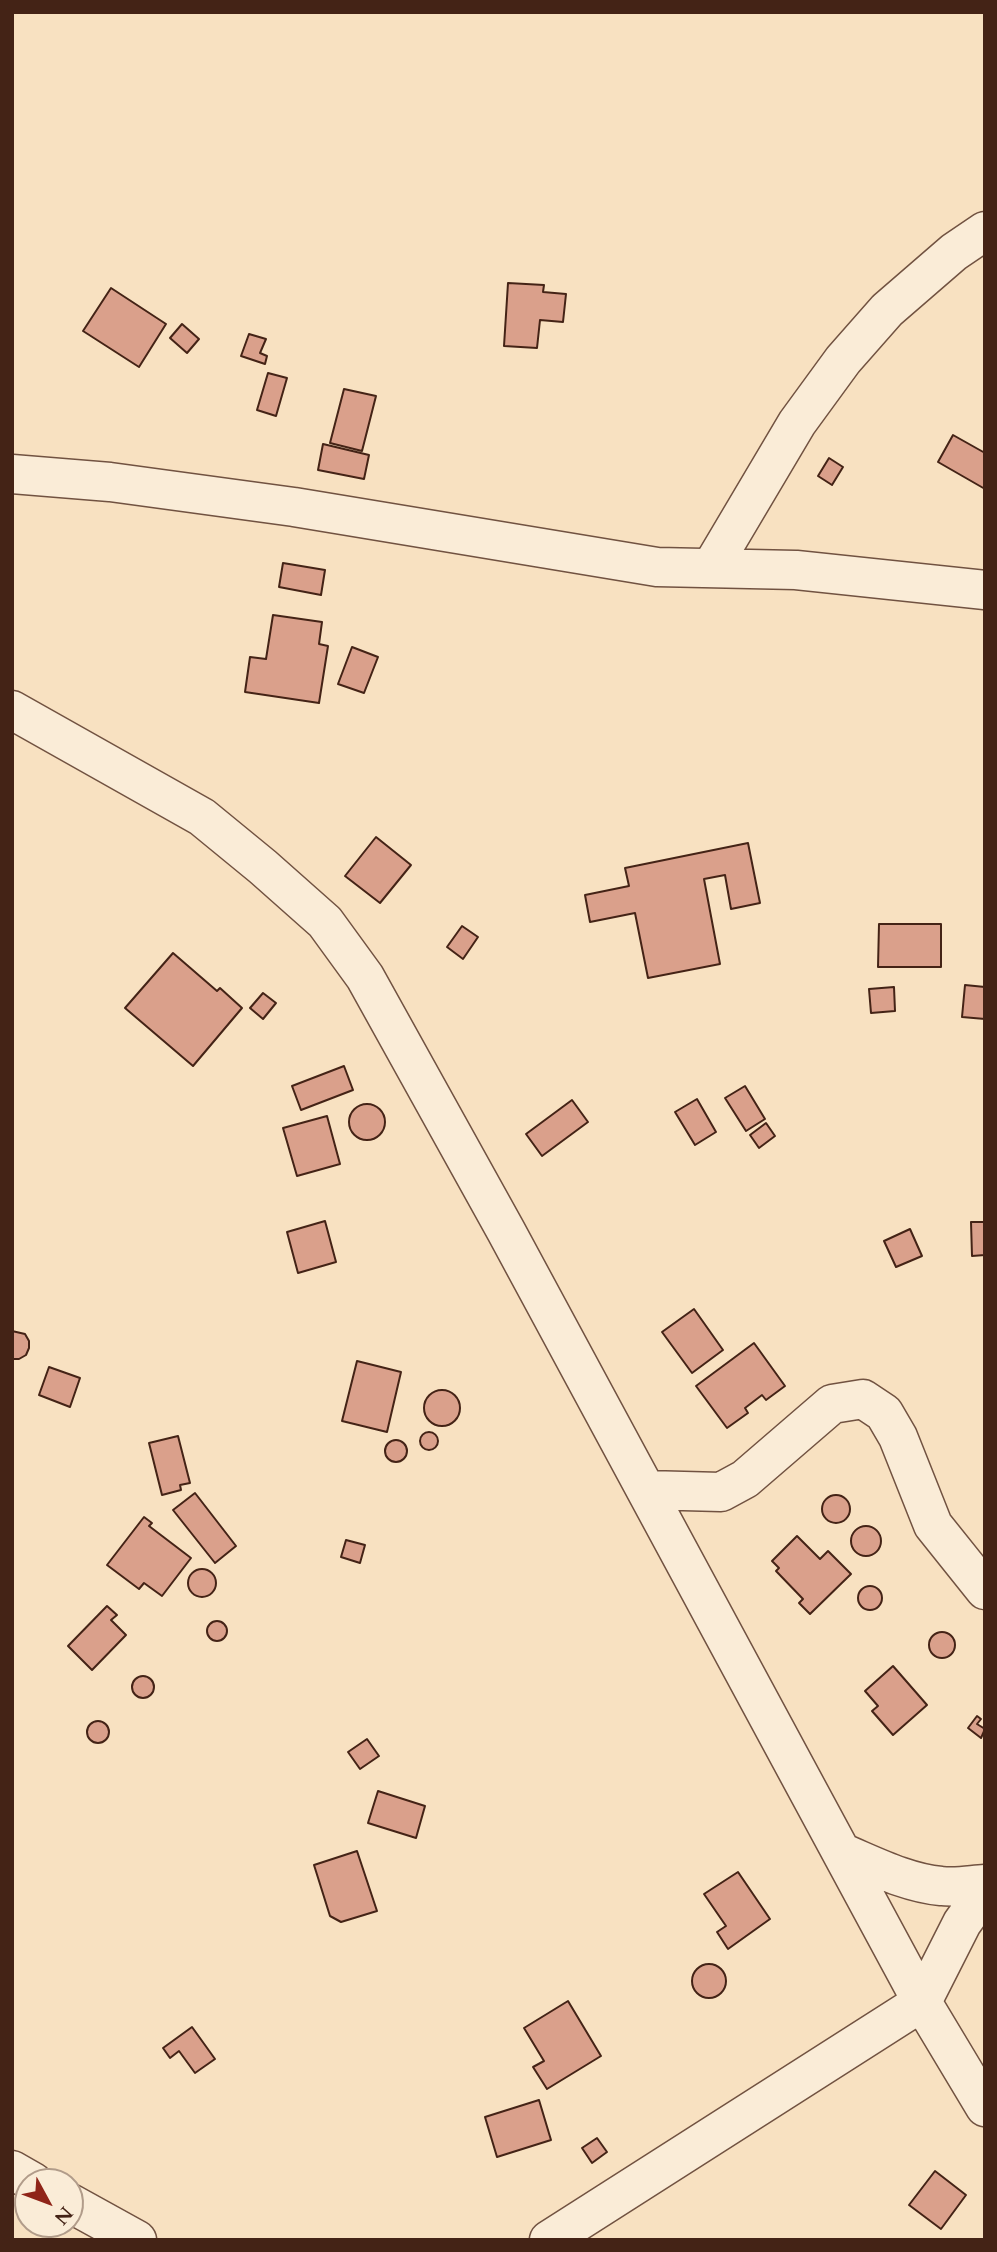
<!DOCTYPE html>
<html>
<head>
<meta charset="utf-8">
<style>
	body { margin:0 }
	#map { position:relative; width:997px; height:2252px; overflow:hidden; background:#f8e1c1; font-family:Cardo,serif }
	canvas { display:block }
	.frame { position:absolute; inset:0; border:14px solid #442316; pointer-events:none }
	.north { position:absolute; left:14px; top:2168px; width:70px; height:70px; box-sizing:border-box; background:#faecd7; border:2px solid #b19c8a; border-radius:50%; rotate:131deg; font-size:19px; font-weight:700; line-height:28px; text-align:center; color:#442316 }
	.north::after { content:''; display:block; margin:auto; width:24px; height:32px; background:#8f2418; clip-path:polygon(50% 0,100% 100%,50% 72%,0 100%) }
</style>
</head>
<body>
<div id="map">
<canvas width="997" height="2252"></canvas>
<div class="frame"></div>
<div class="north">N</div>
</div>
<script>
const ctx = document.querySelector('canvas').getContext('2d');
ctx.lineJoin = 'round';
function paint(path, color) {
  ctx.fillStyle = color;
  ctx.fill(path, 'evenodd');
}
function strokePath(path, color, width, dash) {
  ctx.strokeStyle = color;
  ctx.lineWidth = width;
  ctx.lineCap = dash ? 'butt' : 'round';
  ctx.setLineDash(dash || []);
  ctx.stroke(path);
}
const building = new Path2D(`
	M508 283 544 285 543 292 566 294 563 322 540 320 537 348 504 346Z
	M111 288 166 324 139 367 83 331Z
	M182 324 199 339 187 353 170 338Z
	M249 334 266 339 260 353 267 356 265 364 241 356Z
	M268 373 287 378 276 416 257 410Z
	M344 389 376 396 362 451 330 443Z
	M953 435 985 453V489L938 462Z
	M323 444 369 455 364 479 318 470Z
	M829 458 843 467 832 485 818 476Z
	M283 563 325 570 321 595 279 587Z
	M273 615 322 622 319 644 328 646 319 703 245 692 250 657 266 659Z
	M352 647 378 657 364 693 338 684Z
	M376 837 411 865 380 903 345 876Z
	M748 843 760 903 731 909 725 875 704 879 720 964 648 978 635 913 590 922 585 895 629 886 625 868Z
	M879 924H941V967H878Z
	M462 926 478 937 463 959 447 947Z
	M173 953 217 991 220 988 242 1008 193 1066 125 1008Z
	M965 985 985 987V1019L962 1017Z
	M894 987 895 1011 871 1013 869 989Z
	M263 993 276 1003 263 1019 250 1008Z
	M344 1066 353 1090 301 1110 292 1086Z
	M745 1086 765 1119 746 1131 725 1098Z
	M697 1099 716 1132 695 1145 675 1112Z
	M572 1100 588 1122 542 1156 526 1134Z
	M349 1122a18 18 0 1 1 36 0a18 18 0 1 1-36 0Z
	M327 1116 340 1164 297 1176 283 1128Z
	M766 1123 775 1136 759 1148 750 1135Z
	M325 1221 336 1262 298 1273 287 1232Z
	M971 1222H985V1255L972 1256Z
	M910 1229 922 1256 896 1267 884 1241Z
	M694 1309 723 1350 692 1373 662 1332Z
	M12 1331 25 1334 29 1341V1348L26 1355 19 1359H12Z
	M754 1343 785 1386 766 1400 762 1395 745 1408 748 1413 727 1428 696 1386Z
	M357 1361 401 1372 387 1432 342 1421Z
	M49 1367 80 1378 70 1407 39 1395Z
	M424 1408a18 18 0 1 1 36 0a18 18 0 1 1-36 0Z
	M420 1441a9 9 0 1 1 18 0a9 9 0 1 1-18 0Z
	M178 1436 190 1483 180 1485 181 1490 162 1495 149 1443Z
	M385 1451a11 11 0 1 1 22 0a11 11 0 1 1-22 0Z
	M195 1493 236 1546 215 1563 173 1510Z
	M822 1509a14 14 0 1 1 28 0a14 14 0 1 1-28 0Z
	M144 1517 152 1523 149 1526 191 1558 162 1596 144 1583 139 1589 107 1565Z
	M851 1541a15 15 0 1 1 30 0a15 15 0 1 1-30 0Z
	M797 1536 820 1559 828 1551 851 1574 810 1614 799 1603 803 1599 776 1571 779 1568 772 1561Z
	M346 1540 365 1545 360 1563 341 1557Z
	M188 1583a14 14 0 1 1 28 0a14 14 0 1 1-28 0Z
	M858 1598a12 12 0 1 1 24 0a12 12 0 1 1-24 0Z
	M107 1606 117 1615 111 1620 126 1635 92 1670 68 1646Z
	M207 1631a10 10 0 1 1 20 0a10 10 0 1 1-20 0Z
	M929 1645a13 13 0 1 1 26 0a13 13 0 1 1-26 0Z
	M893 1666 927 1705 893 1735 872 1711 878 1706 865 1691Z
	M132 1687a11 11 0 1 1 22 0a11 11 0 1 1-22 0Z
	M977 1716 981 1719 977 1724 985 1729 981 1738 968 1728Z
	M87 1732a11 11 0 1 1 22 0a11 11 0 1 1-22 0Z
	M367 1739 379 1756 360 1769 348 1752Z
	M378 1791 425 1806 416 1838 368 1823Z
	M357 1851 377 1911 341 1922 330 1916 314 1865Z
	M738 1872 770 1919 728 1949 717 1932 726 1926 704 1894Z
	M692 1981a17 17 0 1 1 34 0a17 17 0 1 1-34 0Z
	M568 2001 601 2056 547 2089 533 2067 544 2061 524 2028Z
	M192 2027 215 2059 195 2073 179 2051 170 2058 163 2048Z
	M539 2100 551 2140 497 2157 485 2117Z
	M597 2138 607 2152 592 2163 582 2148Z
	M935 2171 966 2195 941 2229 909 2205Z`);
paint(building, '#daa08b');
strokePath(building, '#442316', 2);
const minor = new Path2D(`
	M12 474 110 482 294 507 657 567 796 570 985 590
	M711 568 797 423 843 360 887 310 954 252 985 231
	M12 710 202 817 263 867 325 922 365 977 506 1231 922 2002 985 2107
	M646 1490 721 1492 745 1479 832 1404 863 1399 884 1413 898 1437 933 1525 985 1590
	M843 1853C874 1866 907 1883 941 1886 956 1888 970 1885 985 1884
	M12 2170 33 2182
	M70 2203 137 2240
	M549 2240 922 2002 962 1923 985 1891`);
strokePath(minor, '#715241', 41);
strokePath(minor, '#faecd7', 38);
</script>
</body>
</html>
